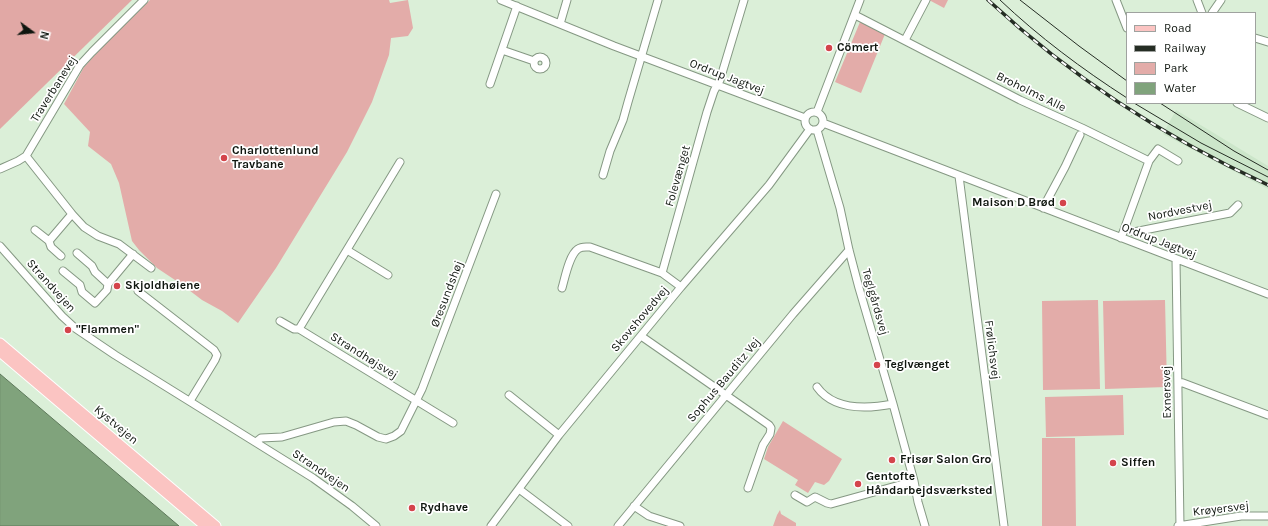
<!DOCTYPE html>
<html>
<head>
<meta charset="utf-8">
<style>
	body { margin:0 }
	#map { position:relative; width:1268px; height:526px; overflow:hidden; background:#dbefd8; font-family:Karla,sans-serif }
	canvas { display:block }
	.legend { position:absolute; left:1126px; top:12px; width:130px; height:92px; box-sizing:border-box; background:#fff; border:1px solid #9fa29f; margin:0; padding:5px 7px; list-style:none; font-size:12px; color:#0f160f }
	.legend li { display:flex; align-items:center; gap:8px; height:20px }
	.legend b { width:20px; border:1px solid #9fa29f }
	.north { position:absolute; left:12px; top:12px; width:40px; height:40px; -webkit-text-stroke:3px #fff; paint-order:stroke; rotate:105deg; font-size:11px; font-weight:700; line-height:16px; text-align:center; color:#0f160f }
	.north::after { content:''; display:block; margin:auto; width:14px; height:18px; background:#0f160f; clip-path:polygon(50% 0,100% 100%,50% 72%,0 100%) }
</style>
</head>
<body>
<div id="map">
<canvas width="1268" height="526"></canvas>
<ul class="legend">
<li><b style="height:5px;background:#fbc4c2"></b>Road</li>
<li><b style="height:5px;background:#252d24"></b>Railway</li>
<li><b style="height:11px;background:#e3aca9"></b>Park</li>
<li><b style="height:11px;background:#80a37c"></b>Water</li>
</ul>
<div class="north">N</div>
</div>
<script>
const ctx = document.querySelector('canvas').getContext('2d');
ctx.lineJoin = 'round';
function paint(path, color) {
  ctx.fillStyle = color;
  ctx.fill(path, 'evenodd');
}
function strokePath(path, color, width, dash) {
  ctx.strokeStyle = color;
  ctx.lineWidth = width;
  ctx.lineCap = dash ? 'butt' : 'round';
  ctx.setLineDash(dash || []);
  ctx.stroke(path);
}
function label(font, color, halo, rows, align = 'center') {
  ctx.font = font + ' Karla,sans-serif';
  ctx.lineWidth = 3.5;
  ctx.setLineDash([]);
  ctx.textBaseline = 'middle';
  ctx.strokeStyle = halo;
  ctx.fillStyle = color;
  for (const [text, x, y, turn = 0] of rows) {
    ctx.save();
    ctx.translate(x, y);
    ctx.rotate((+turn || 0) * Math.PI / 180);
    ctx.textAlign = isNaN(turn) ? turn : align;
    if (halo) ctx.strokeText(text, 0, 0);
    ctx.fillText(text, 0, 0);
    ctx.restore();
  }
}
paint(new Path2D(`
	M1176 110 1268 166V189L1163 134Z`), '#cce6ca');
paint(new Path2D(`
	M150 0H389L390 3 408 0 413 28 408 36 391 38 389 55 372 102 347 152 276 268 238 323 222 311 202 300 181 284 157 268 139 250 132 241 119 183 111 164 88 146 90 132 64 104 84 67 105 44Z
	M929 0H948L944 8Z
	M860 22 885 34 861 93 835 82Z
	M1098 300 1100 389 1043 390 1042 301Z
	M1165 300 1167 387 1105 389 1103 301Z
	M1123 395 1124 435 1046 437 1045 397Z
	M783 421 842 459 829 481 824 485 815 482 808 493 795 485 798 480 764 459 768 447Z
	M1042 438H1075L1076 526H1042Z
	M780 510 781 514 796 523V526H773L777 515Z`), '#e3aca9');
paint(new Path2D(`
	M0 0H132L0 129Z`), '#e1a8a5');
const water = new Path2D(`
	M0 374 179 526H0Z`);
paint(water, '#80a37c');
strokePath(water, '#5e795b', 1);
const minor = new Path2D(`
	M501 0 614 46 805 118
	M1116 0 1127 28
	M1197 0 1202 13
	M1212 13 1221 0
	M855 15 1020 100 1082 128 1149 161
	M560 24 567 0
	M1255 38 1268 42
	M905 40 926 0
	M502 50 534 61
	M534 63a6 6 0 1 1 12 0a6 6 0 1 1-12 0Z
	M490 84 517 6
	M1237 103 1268 118
	M805 121a9 9 0 1 1 18 0a9 9 0 1 1-18 0Z
	M817 112 860 0
	M823 123 1268 294
	M817 130 840 208 849 250 859 288 893 404 914 481 918 502 925 526
	M26 156 72 214 84 227 98 236 119 244 151 268
	M400 162 299 329 453 423
	M0 169 18 161 26 156 80 65 92 52 144 0
	M603 175 610 151 623 120 628 102 658 0
	M959 176 1004 526
	M1043 208 1065 167 1080 135
	M1125 228 1134 232 1179 223 1230 213 1238 205
	M35 230 49 241 51 247 61 256
	M1121 238 1149 161 1158 149 1178 161
	M49 241 72 214
	M0 246 62 316 75 328 115 355 313 478 352 506 376 526
	M347 250 388 275
	M77 253 92 266 95 272 108 284
	M1176 259 1180 526
	M63 271 80 285 82 292 95 303 107 290 108 284 133 254
	M662 273 707 112 714 91 720 80 744 0
	M562 288C565 278 569 255 578 249 582 246 586 247 590 247L662 273 681 287
	M138 291 214 350 217 355 215 360 190 401
	M280 321 294 329H299
	M641 336 769 425 771 428 770 434 763 445 748 488
	M1178 382 1183 383 1268 415
	M817 387C834 411 867 409 893 404
	M509 395 559 435
	M256 442 261 438 282 437 334 422 346 421 356 425 378 437 386 439 394 436 401 431 422 389 496 194
	M519 489 568 526
	M795 495 807 502 815 497 827 503 831 504 914 481
	M634 506 649 516 680 526
	M491 526 559 435 681 287 769 185 810 129
	M618 526 793 314 849 250
	M1178 526 1241 516H1268`);
const major = new Path2D(`
	M0 343 216 526
	M0 352 205 526`);
strokePath(minor, '#859883', 9);
strokePath(major, '#fff', 11);
strokePath(minor, '#fff', 7);
strokePath(major, '#fbc4c2', 9);
strokePath(new Path2D(`
	M1000 0C1039 37 1082 69 1127 98
	M1020 0 1079 46 1127 81
	M1134 103 1201 143 1268 177
	M1160 103 1234 151 1268 170`), '#252d24', 1);
const rail = new Path2D(`
	M988 0C1071 77 1166 138 1268 185`);
strokePath(rail, '#252d24', 3.5);
strokePath(rail, '#fff', 2, [6]);
for (const [x, y, r, color] of [
	[829,48,4,"#d4444b"],
	[224,158,4,"#d4444b"],
	[1063,203,4,"#d4444b"],
	[117,286,4,"#d4444b"],
	[68,330,4,"#d4444b"],
	[877,365,4,"#d4444b"],
	[892,460,4,"#d4444b"],
	[1113,463,4,"#d4444b"],
	[858,484,4,"#d4444b"],
	[412,508,4,"#d4444b"]
]) {
  const dot = new Path2D();
  dot.arc(x, y, r, 0, 2 * Math.PI);
  ctx.fillStyle = color;
  ctx.fill(dot);
  strokePath(dot, '#fff', 1.5);
}
label('bold 12px', '#0f160f', '#fff', [
	["Cömert",837,48],
	["Charlottenlund",232,151],
	["Travbane",232,165],
	["Maison D Brød",1055,203,"right"],
	["Skjoldhøiene",125,286],
	["\"Flammen\"",76,330],
	["Teglvænget",885,365],
	["Frisør Salon Gro",900,460],
	["Siffen",1121,463],
	["Gentofte",866,477],
	["Håndarbejdsværksted",866,491],
	["Rydhave",420,508]
], 'left');
label('12px', '#0f160f', '#fff', [
	["Ordrup Jagtvej",727,77,21],
	["Traverbanevej",54,89,-58],
	["Broholms Alle",1031,92,26],
	["Folevænget",678,176,-74],
	["Nordvestvej",1180,211,-11],
	["Ordrup Jagtvej",1159,241,21],
	["Strandvejen",51,286,48],
	["Øresundshøj",447,294,-69],
	["Teglgårdsvej",875,302,74],
	["Skovshovedvej",640,319,-50],
	["Frølichsvej",992,350,83],
	["Strandhøjsvej",364,356,32],
	["Sophus Bauditz Vej",724,380,-50],
	["Exnersvej",1167,392,-91],
	["Kystvejen",116,425,40],
	["Strandvejen",321,471,34],
	["Krøyersvej",1221,509,-7]
]);
</script>
</body>
</html>
